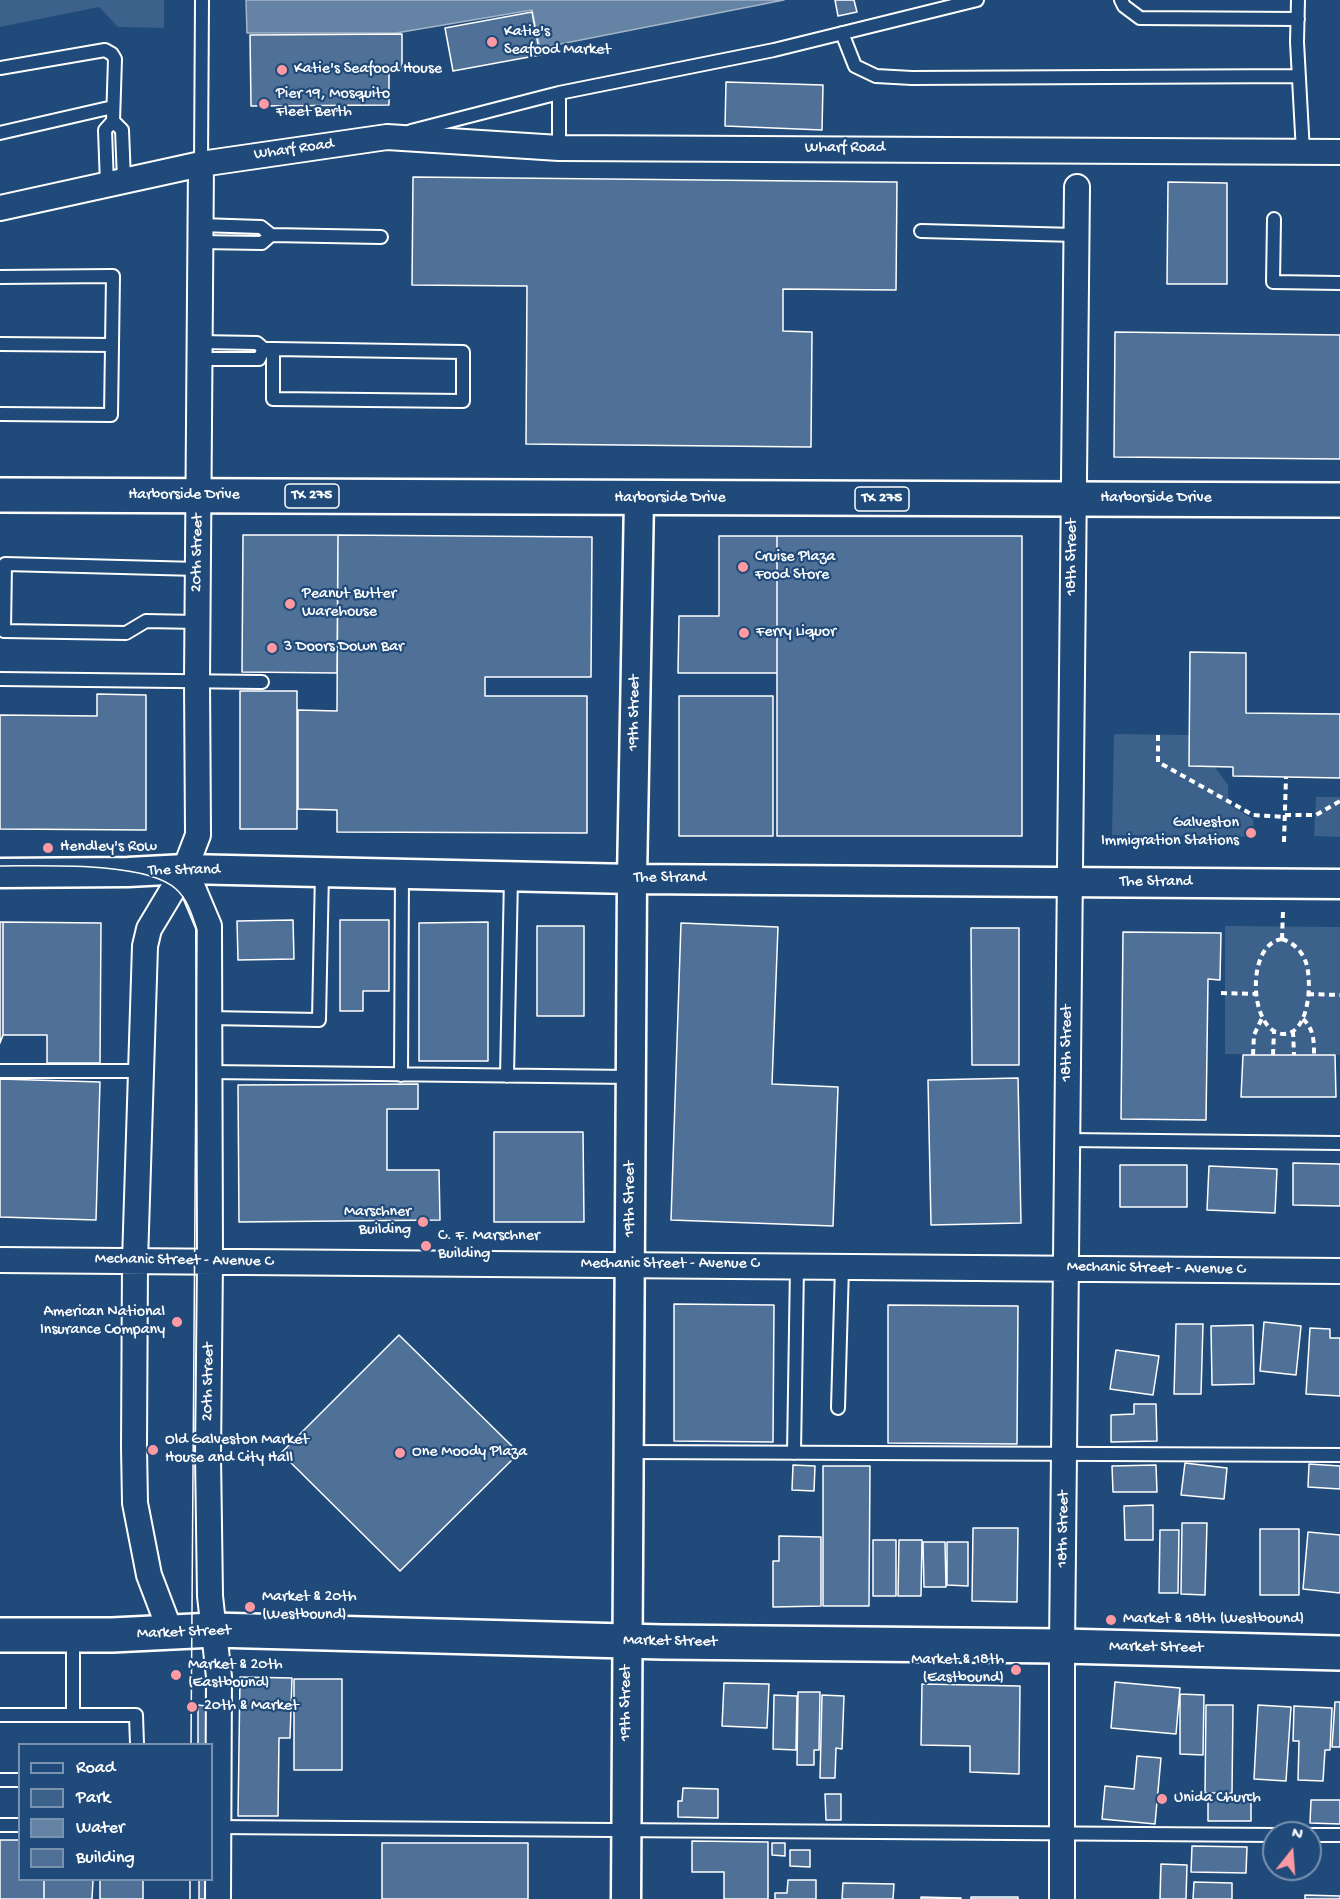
<!DOCTYPE html>
<html>
<head>
<meta charset="utf-8">
<style>
	body { margin:0 }
	#map { position:relative; width:1340px; height:1899px; overflow:hidden; background:#1f4a7a; font-family:"Gochi Hand",sans-serif }
	canvas { display:block }
	.legend { position:absolute; left:18px; top:1743px; width:195px; height:138px; box-sizing:border-box; background:#1f4a7a; border:2px solid #7992af; margin:0; padding:8px 10px; list-style:none; font-size:18px; color:#fff }
	.legend li { display:flex; align-items:center; gap:12px; height:30px }
	.legend b { width:30px; border:2px solid #7992af }
	.north { position:absolute; left:1262px; top:1821px; width:60px; height:60px; box-sizing:border-box; background:#1f4a7a; border:2px solid #7992af; border-radius:50%; rotate:17deg; font-size:16px; font-weight:700; line-height:24px; text-align:center; color:#fff }
	.north::after { content:''; display:block; margin:auto; width:21px; height:27px; background:#ff9aa2; clip-path:polygon(50% 0,100% 100%,50% 72%,0 100%) }
</style>
</head>
<body>
<div id="map">
<canvas width="1340" height="1899"></canvas>
<ul class="legend">
<li><b style="height:8px;background:#1f4a7a"></b>Road</li>
<li><b style="height:16px;background:#3c618b"></b>Park</li>
<li><b style="height:16px;background:#6583a4"></b>Water</li>
<li><b style="height:16px;background:#507197"></b>Building</li>
</ul>
<div class="north">N</div>
</div>
<script>
const ctx = document.querySelector('canvas').getContext('2d');
ctx.lineJoin = 'round';
function paint(path, color) {
  ctx.fillStyle = color;
  ctx.fill(path, 'evenodd');
}
function strokePath(path, color, width, dash) {
  ctx.strokeStyle = color;
  ctx.lineWidth = width;
  ctx.lineCap = dash ? 'butt' : 'round';
  ctx.setLineDash(dash || []);
  ctx.stroke(path);
}
function label(font, color, halo, rows, align = 'center') {
  ctx.font = font + ' "Gochi Hand",sans-serif';
  ctx.lineWidth = 4.5;
  ctx.setLineDash([]);
  ctx.textBaseline = 'middle';
  ctx.strokeStyle = halo;
  ctx.fillStyle = color;
  for (const [text, x, y, turn = 0] of rows) {
    ctx.save();
    ctx.translate(x, y);
    ctx.rotate((+turn || 0) * Math.PI / 180);
    ctx.textAlign = isNaN(turn) ? turn : align;
    if (halo) ctx.strokeText(text, 0, 0);
    ctx.fillText(text, 0, 0);
    ctx.restore();
  }
}
paint(new Path2D(`
	M0 0H164V28L118 27 99 7 0 27Z
	M1114 734 1190 735 1189 766 1215 767 1228 785V804L1253 819 1254 837 1112 835Z
	M1316 797H1340V837L1314 836Z
	M1225 926 1340 927V1055L1225 1054Z`), '#3c618b');
const water = new Path2D(`
	M246 0H784L540 48 532 10 396 33H247Z`);
paint(water, '#6583a4');
strokePath(water, '#a3b5c8', 1.5);
const building = new Path2D(`
	M835 0H854L857 12 838 16Z
	M532 12 540 55 453 71 445 28Z
	M402 34V70H389V105L251 106 250 35Z
	M726 82 823 85 822 130 725 126Z
	M413 177 897 182 896 290 783 289V331L812 332 811 447 526 444 527 286 412 285Z
	M1168 182 1227 183V284H1167Z
	M1115 332 1340 335V459L1114 457Z
	M243 535H338L337 673 242 672Z
	M338 535 592 537 591 677H485V696H587V833L337 832V810L298 809V710L337 711Z
	M719 536H777V673H678L679 616H719Z
	M777 536H1022V836H777Z
	M1190 652 1246 653V713L1340 714V778L1233 776V767L1189 766Z
	M240 691H297V829H240Z
	M97 694 146 695V830L0 829V715L97 716Z
	M679 696H773V836H679Z
	M293 920 294 959 238 960 237 921Z
	M340 920H389V991H363V1011H340Z
	M0 922H3V1035L0 1043Z
	M3 922 101 923 100 1063H47V1035H3Z
	M488 922V1061H419V923Z
	M681 923 778 927 772 1084 838 1087 833 1226 671 1220Z
	M537 926H584V1016H537Z
	M971 928H1019V1065H972Z
	M1123 932 1221 933 1220 980 1208 979 1206 1120 1121 1119Z
	M1243 1055H1335L1336 1097H1241Z
	M1018 1078 1021 1223 931 1225 928 1080Z
	M0 1079 100 1082 96 1220 0 1217Z
	M418 1084V1109H387V1170H439L440 1220 239 1222 238 1085Z
	M494 1132H583L584 1222H494Z
	M1293 1163 1340 1164V1206L1293 1205Z
	M1120 1165H1187V1207H1120Z
	M1209 1166 1277 1169 1275 1213 1207 1210Z
	M674 1304 774 1305 773 1442 674 1441Z
	M888 1305 1018 1306 1017 1444 888 1443Z
	M1264 1322 1301 1326 1296 1375 1260 1371Z
	M1176 1324H1203L1201 1394H1174Z
	M1253 1325 1254 1384 1212 1385 1211 1326Z
	M1310 1328 1330 1329V1338H1340V1396L1306 1394Z
	M399 1335 519 1453 400 1571 281 1453Z
	M1116 1350 1159 1356 1153 1395 1110 1389Z
	M1134 1404H1156L1157 1441 1111 1442V1415L1134 1414Z
	M1185 1463 1227 1468 1224 1499 1181 1495Z
	M1309 1464 1340 1466V1489L1308 1487Z
	M793 1465 815 1466 814 1491 792 1490Z
	M1156 1465 1157 1492H1113L1112 1466Z
	M823 1466H870L869 1606H823Z
	M1153 1505V1540H1125L1124 1506Z
	M1182 1523H1207L1205 1595 1181 1594Z
	M973 1528H1018L1017 1602 972 1601Z
	M1260 1529H1299V1595H1260Z
	M1160 1530H1179L1178 1593H1159Z
	M1308 1532 1340 1535V1593L1303 1589Z
	M779 1536 821 1537V1606L773 1607V1561H779Z
	M873 1540H896V1596H873Z
	M899 1540H922L921 1596H898Z
	M923 1542H945L946 1587H924Z
	M947 1542H968V1586L947 1585Z
	M240 1677 292 1678 290 1738H279L278 1816H238Z
	M294 1679H342V1770H294Z
	M1115 1682 1180 1688 1176 1734 1111 1728Z
	M724 1683 769 1684 767 1728 722 1726Z
	M922 1684 1020 1686 1019 1774 970 1772V1746L921 1745Z
	M798 1692H820L819 1750H814V1765H797Z
	M1180 1694 1204 1695 1203 1755 1180 1754Z
	M774 1695 797 1696 796 1750 773 1749Z
	M822 1695 844 1696 842 1749 836 1748 835 1778H820Z
	M1335 1702H1340V1747H1332Z
	M198 1705 206 1706V1744H198Z
	M1206 1705H1233L1232 1793H1205Z
	M1258 1705 1291 1707 1286 1781 1254 1779Z
	M1294 1706 1332 1708 1330 1750H1325L1323 1781 1298 1780 1299 1741H1293Z
	M1137 1756 1161 1758 1155 1824 1102 1819 1105 1786 1134 1789Z
	M683 1788 718 1789V1818L678 1817V1801H682Z
	M825 1794H841V1820H826Z
	M1208 1799H1251V1821H1208Z
	M1311 1800H1340V1824L1310 1823Z
	M0 1840H20V1880H44V1899H0Z
	M692 1841 768 1842V1899H724V1872H692Z
	M382 1843H528V1899H382Z
	M772 1843H785V1856L772 1855Z
	M1192 1846 1247 1847 1246 1873 1191 1872Z
	M790 1850H810V1867L790 1866Z
	M1161 1864 1187 1865 1186 1899H1160Z
	M44 1880H93L92 1899H44Z
	M100 1880H143V1899H100Z
	M199 1880H206V1899H199Z
	M788 1880H816V1899H775V1893H787Z
	M1194 1882 1232 1883V1899H1193Z
	M843 1883 894 1884 893 1899H842Z
	M1305 1895 1340 1896V1899H1305Z
	M921 1897 961 1898V1899H921Z
	M971 1897H1018V1899H971Z`);
paint(building, '#507197');
strokePath(building, '#fff', 1.5);
const service = new Path2D(`
	M1121 0 1124 6 1140 18 1298 19
	M1298 0 1297 42 1303 152
	M842 33 855 66 876 76 912 78 1299 76
	M0 68 105 50 112 54 115 59 113 121
	M559 93V148
	M411 131 559 93 774 50 977 0
	M0 133 113 107
	M201 164 202 0
	M107 184 105 130 113 121 122 130 124 180
	M1274 219 1273 282 1340 283
	M921 231 1076 235
	M271 235 381 237
	M200 242 262 243 271 235 261 227 200 225
	M0 277 113 276 111 415 0 414
	M199 342 257 343 264 349H273L463 352V401L273 399V349
	M0 344 112 345
	M199 359H259L264 349
	M197 622 146 621 126 633 4 631 5 564 198 569
	M0 679 262 682
	M209 1018 319 1020 322 872
	M0 1071H140
	M210 1072 631 1077
	M401 1075 402 874
	M507 1076 511 877
	M1068 1140 1340 1143
	M838 1408 842 1267
	M630 1452 1340 1455
	M794 1453 797 1266
	M73 1636V1715
	M0 1715H136L137 1744
	M0 1780H20
	M0 1825H20
	M216 1827 1274 1835
	M1310 1835H1340`);
const minor = new Path2D(`
	M0 208 201 164 387 137 559 148 1340 152
	M185 869 209 926 210 1262 208 1455 210 1596 219 1677 218 1899
	M0 1260 1340 1271
	M171 1633 149 1575 135 1503 134 1447 135 1261 145 946 149 929 185 869 198 835 197 680 201 164
	M1062 1899V1646L1077 187`);
const tertiary = new Path2D(`
	M0 873 128 872 185 869 632 879 1340 884
	M626 1899 632 879 639 499`);
const secondary = new Path2D(`
	M0 1635H112L214 1630 663 1642 1062 1646 1340 1653`);
const primary = new Path2D(`
	M0 495 1340 500`);
strokePath(service, '#fff', 16);
strokePath(minor, '#fff', 28);
strokePath(tertiary, '#fff', 33);
strokePath(secondary, '#fff', 38);
strokePath(primary, '#fff', 38);
strokePath(new Path2D(`
	M1158 735V762L1253 815 1285 817
	M1285 815H1316L1340 801
	M1284 842 1286 777
	M1282 939C1292 942 1301 950 1305 960 1313 978 1310 1035 1283 1034 1249 1032 1245 944 1282 939Z
	M1282 939 1283 911
	M1221 993 1257 994
	M1308 994 1340 995
	M1303 1019C1314 1029 1314 1041 1314 1055
	M1293 1031 1294 1055
	M1253 1055 1254 1035 1262 1018
	M1273 1055 1274 1031`), '#fff', 4, [6, 4.5]);
strokePath(service, '#1f4a7a', 12);
strokePath(minor, '#1f4a7a', 24);
strokePath(tertiary, '#1f4a7a', 28);
strokePath(secondary, '#1f4a7a', 33);
strokePath(primary, '#1f4a7a', 33);
strokePath(new Path2D(`
	M0 866C41 866 146 861 176 889 188 900 192 915 197 930L191 1744
	M190 1880V1899`), '#fff', 1.5);
for (const [x, y, r, color] of [
	[492,42,6,"#ff9aa2"],
	[282,70,6,"#ff9aa2"],
	[264,104,6,"#ff9aa2"],
	[743,567,6,"#ff9aa2"],
	[290,604,6,"#ff9aa2"],
	[744,633,6,"#ff9aa2"],
	[272,648,6,"#ff9aa2"],
	[1251,833,6,"#ff9aa2"],
	[48,848,6,"#ff9aa2"],
	[423,1222,6,"#ff9aa2"],
	[426,1246,6,"#ff9aa2"],
	[177,1322,6,"#ff9aa2"],
	[153,1450,6,"#ff9aa2"],
	[400,1453,6,"#ff9aa2"],
	[250,1607,6,"#ff9aa2"],
	[1111,1620,6,"#ff9aa2"],
	[1016,1670,6,"#ff9aa2"],
	[176,1675,6,"#ff9aa2"],
	[192,1707,6,"#ff9aa2"],
	[1162,1799,6,"#ff9aa2"]
]) {
  const dot = new Path2D();
  dot.arc(x, y, r, 0, 2 * Math.PI);
  ctx.fillStyle = color;
  ctx.fill(dot);
  strokePath(dot, '#1f4a7a', 2);
}
for (const [x, y, w] of [
	[312,496,54],
	[882,499,54]
]) {
  const box = new Path2D();
  box.roundRect(x - w / 2, y - 12, w, 24, 4.5);
  ctx.fillStyle = '#1f4a7a';
  ctx.fill(box);
  strokePath(box, '#fff', 1.5);
}
label('bold 15px', '#fff', null, [
	["TX 275",312,496],
	["TX 275",882,499]
]);
label('16px', '#fff', '#1f4a7a', [
	["Katie's",504,33],
	["Seafood Market",504,51],
	["Katie's Seafood House",294,70],
	["Pier 19, Mosquito",276,95],
	["Fleet Berth",276,113],
	["Cruise Plaza",755,558],
	["Food Store",755,576],
	["Peanut Butter",302,595],
	["Warehouse",302,613],
	["Ferry Liquor",756,633],
	["3 Doors Down Bar",284,648],
	["Galveston",1239,824,"right"],
	["Immigration Stations",1239,842,"right"],
	["Hendley's Row",60,848],
	["Marschner",411,1213,"right"],
	["Building",411,1231,"right"],
	["C. F. Marschner",438,1237],
	["Building",438,1255],
	["American National",165,1313,"right"],
	["Insurance Company",165,1331,"right"],
	["Old Galveston Market",165,1441],
	["House and City Hall",165,1459],
	["One Moody Plaza",412,1453],
	["Market & 20th",262,1598],
	["(Westbound)",262,1616],
	["Market & 18th (Westbound)",1123,1620],
	["Market & 18th",1004,1661,"right"],
	["(Eastbound)",1004,1679,"right"],
	["Market & 20th",188,1666],
	["(Eastbound)",188,1684],
	["20th & Market",204,1707],
	["Unida Church",1174,1799]
], 'left');
label('16px', '#fff', '#1f4a7a', [
	["Wharf Road",845,149],
	["Wharf Road",294,150,-8],
	["Harborside Drive",184,496],
	["Harborside Drive",670,499],
	["Harborside Drive",1156,499],
	["20th Street",198,553,-89],
	["18th Street",1073,557,-90],
	["19th Street",635,713,-89],
	["The Strand",184,871,-1],
	["The Strand",670,879],
	["The Strand",1156,883],
	["18th Street",1068,1043,-90],
	["19th Street",631,1199,-90],
	["Mechanic Street - Avenue C",184,1261,1],
	["Mechanic Street - Avenue C",670,1265],
	["Mechanic Street - Avenue C",1156,1269,1],
	["20th Street",209,1382,-89],
	["18th Street",1064,1529,-89],
	["Market Street",184,1633,-2],
	["Market Street",670,1642,1],
	["Market Street",1156,1648,1],
	["19th Street",627,1703,-90]
]);
</script>
</body>
</html>
